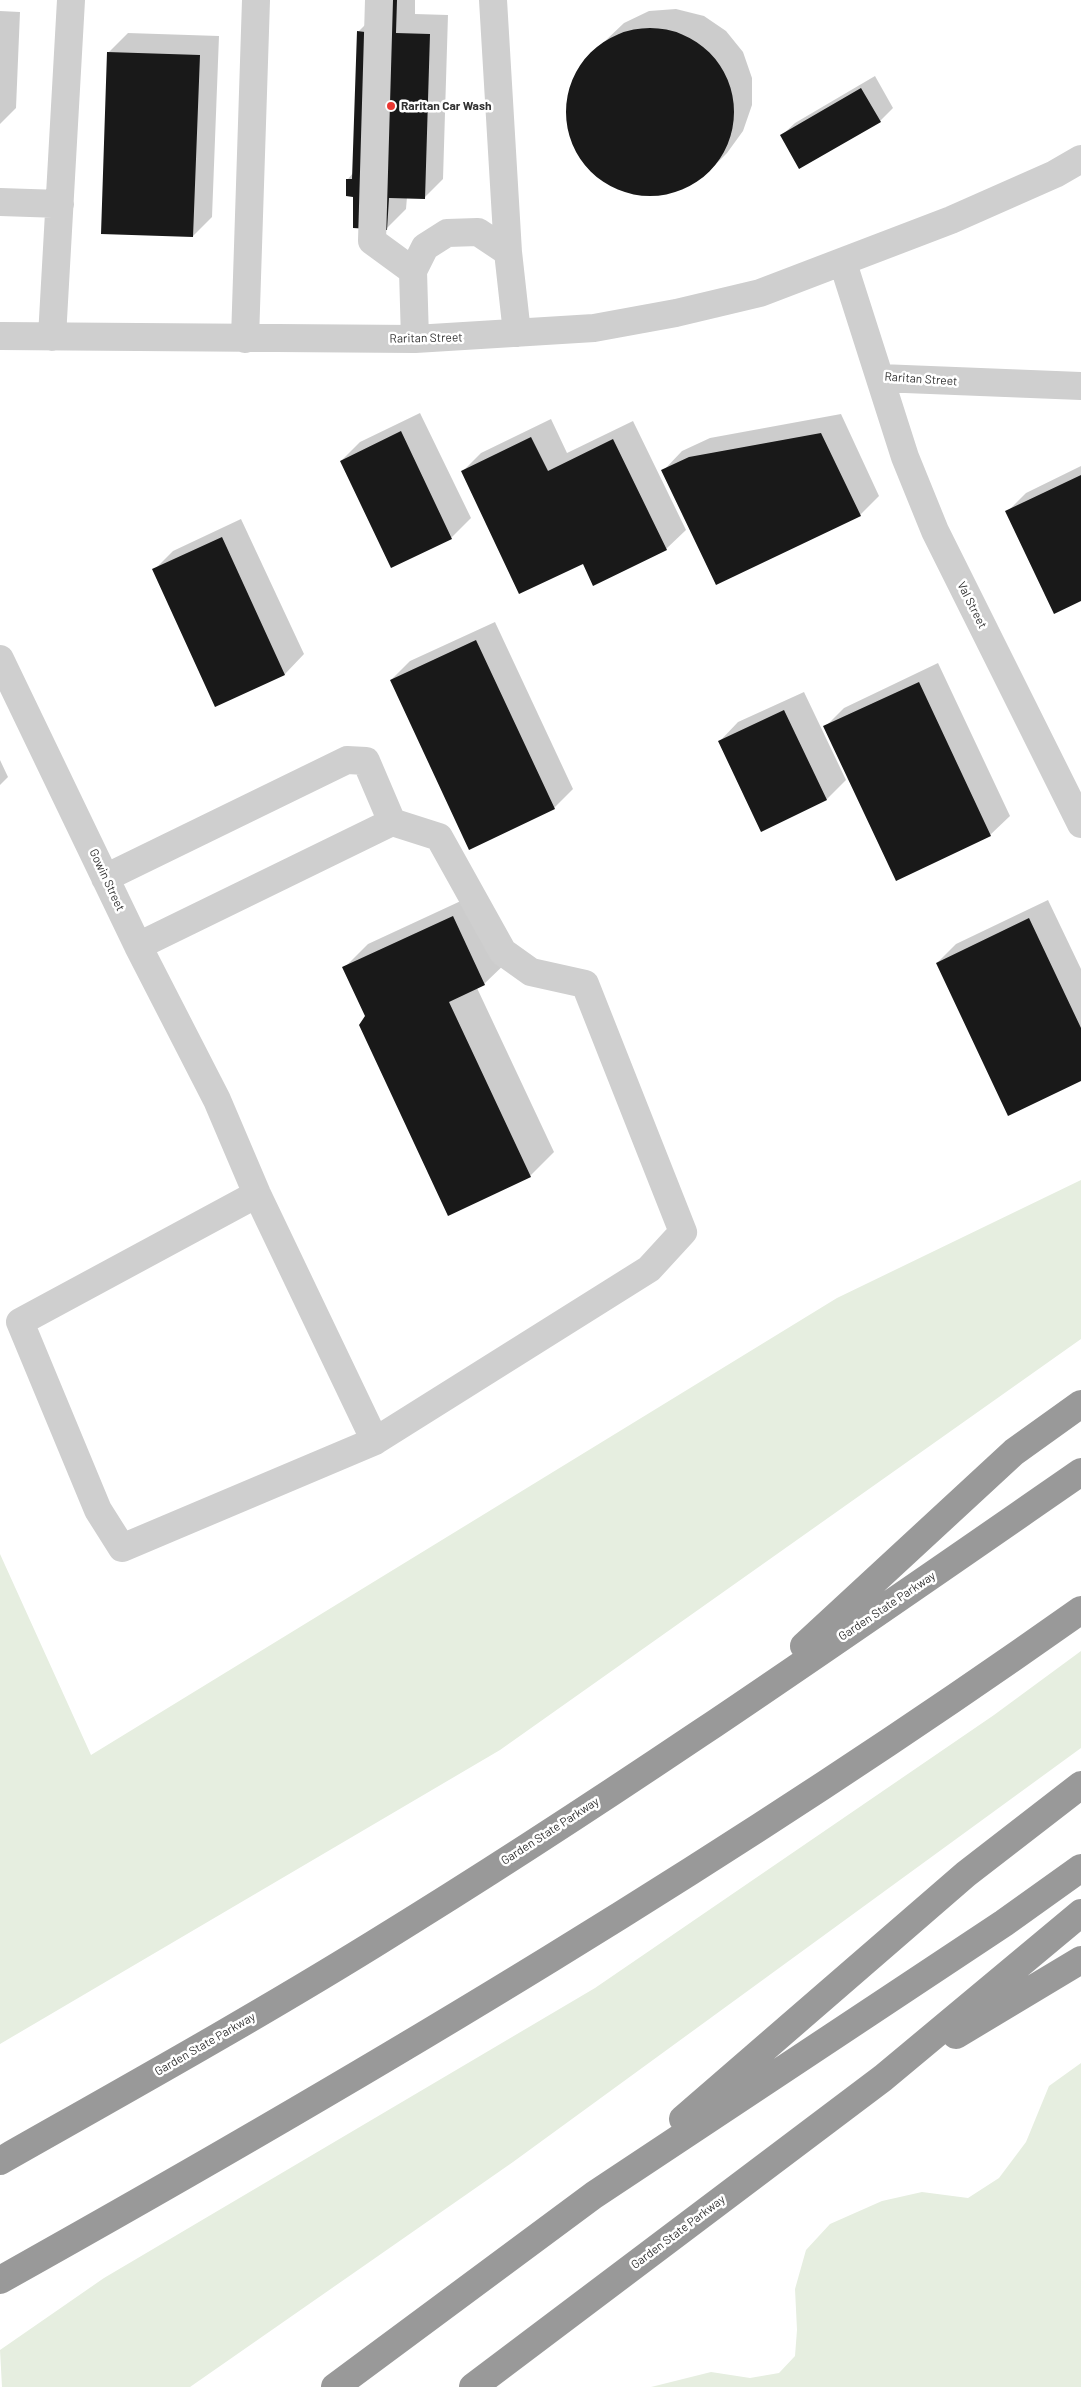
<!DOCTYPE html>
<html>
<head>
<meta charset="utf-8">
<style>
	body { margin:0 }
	canvas { display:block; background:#fff }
</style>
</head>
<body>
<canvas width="1081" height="2387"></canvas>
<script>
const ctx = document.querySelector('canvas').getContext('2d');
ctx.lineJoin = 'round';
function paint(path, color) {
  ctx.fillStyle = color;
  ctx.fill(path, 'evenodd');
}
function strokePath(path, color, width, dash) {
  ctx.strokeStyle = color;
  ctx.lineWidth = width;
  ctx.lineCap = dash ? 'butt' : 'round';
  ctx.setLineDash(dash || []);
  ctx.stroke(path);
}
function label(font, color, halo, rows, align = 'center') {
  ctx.font = font + ' Barlow,sans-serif';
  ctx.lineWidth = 5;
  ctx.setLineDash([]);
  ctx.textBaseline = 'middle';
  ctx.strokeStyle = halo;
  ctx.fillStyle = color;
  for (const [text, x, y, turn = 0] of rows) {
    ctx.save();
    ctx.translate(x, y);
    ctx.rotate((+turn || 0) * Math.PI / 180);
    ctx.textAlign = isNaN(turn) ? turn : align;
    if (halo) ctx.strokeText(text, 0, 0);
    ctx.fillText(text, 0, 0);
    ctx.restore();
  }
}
paint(new Path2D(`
	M1081 1180V1339L500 1750 0 2044V1554L91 1755 837 1298Z
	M1081 1651V1748L513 2162 190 2387H2L0 2350 104 2278 595 1988 994 1715Z
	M1081 2063V2387H651L711 2372 750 2378 779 2373 795 2356 797 2330 795 2289 806 2250 830 2224 882 2201 922 2192 968 2198 999 2178 1026 2142 1049 2086Z`), '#e6eee0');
paint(new Path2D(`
	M367 0H415V14L448 15 443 179 424 198 407 197 406 209 387 228 355 196 348 179 353 173 358 32 366 24Z
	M676 9 704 16 726 31 743 52 752 78V105L743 131 727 153 707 173 684 188 659 194 632 193 607 183 586 165 572 141 567 113 571 86 584 61 624 23 649 11Z
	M0 11 20 12 16 108 0 124Z
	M128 33 219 36 212 217 193 236 109 52Z
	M875 76 893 108 880 121 781 136 795 123Z
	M420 413 471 518 452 537 391 566 341 461 360 442Z
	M841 414 879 496 860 515 663 471 682 451 710 438Z
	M551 419 567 453 633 421 686 530 666 549 584 562 462 472 481 453Z
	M1081 466V600L1007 512 1026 493Z
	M241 519 304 654 285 674 216 705 154 570 173 551Z
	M495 622 573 789 554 808 391 680 410 661Z
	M938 663 1010 816 990 835 896 879 825 727 844 708Z
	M804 692 846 780 827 799 762 830 719 742 738 722Z
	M0 760 8 777 0 785Z
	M478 893 509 960 484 984 477 988 554 1152 530 1176 344 968 368 944Z
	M1048 900 1081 969V1080L937 963 956 944Z`), '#0003');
paint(new Path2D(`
	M366 0H397L396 33 430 34 425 199 389 198 387 230 353 228V197L346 196V179H352L357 31 365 32Z
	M566 112a84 84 0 1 1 168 0a84 84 0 1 1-168 0Z
	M107 52 200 55 193 237 101 234Z
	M861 88 881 122 799 169 780 135Z
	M401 431 452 539 391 568 340 461Z
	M821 433 861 516 716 585 661 470 689 457Z
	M531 437 548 471 613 439 667 550 593 586 583 564 519 594 461 471Z
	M1081 475V601L1054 614 1005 511Z
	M222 537 285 675 215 707 152 569Z
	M476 640 555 809 469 850 390 680Z
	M919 682 991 836 896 881 823 726Z
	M784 710 827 800 761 832 718 741Z
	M453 916 485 985 449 1002 531 1177 448 1216 359 1025 365 1016 342 967Z
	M1029 918 1081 1028V1081L1008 1116 936 963Z`), '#191919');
strokePath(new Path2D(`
	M379 0 372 241 413 271 415 339
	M493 0 508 252 517 333
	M0 202 60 204
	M843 263 905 457 935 531 1081 824
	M413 271 425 247 447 233 478 232 508 252
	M0 336 415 339 594 328 676 313 760 293 951 220 1055 174 1081 159
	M52 337 71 0
	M245 339 256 0
	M880 378 1081 386
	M0 659 138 946 217 1100 257 1194 375 1441 122 1548 98 1510 20 1322 257 1194
	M105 878 347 760 366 761 392 822
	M138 946 392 822 439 837 503 952 531 972 585 984 683 1232 649 1269 375 1441`), '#cfcfcf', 28);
strokePath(new Path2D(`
	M804 1646 1014 1452 1081 1404
	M956 2035 1081 1960
	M683 2119 966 1874 1081 1785
	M0 2161C125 2090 251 2020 374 1944 615 1796 848 1633 1081 1472
	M0 2280C370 2073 735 1855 1081 1610
	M335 2387 594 2195 1004 1923 1081 1868
	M473 2387 883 2078 1081 1913`), '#999', 28);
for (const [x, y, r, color] of [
	[391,106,5,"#ea3732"]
]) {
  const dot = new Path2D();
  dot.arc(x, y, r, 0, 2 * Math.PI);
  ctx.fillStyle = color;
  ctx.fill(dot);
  strokePath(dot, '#fff', 2);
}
label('bold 12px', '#323232', '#fff', [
	["Raritan Car Wash",401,106]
], 'left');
label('12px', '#323232', '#fff', [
	["Raritan Street",426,338,-1],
	["Raritan Street",921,379,4],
	["Val Street",972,605,63],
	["Gowin Street",107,880,65],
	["Garden State Parkway",887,1606,-34],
	["Garden State Parkway",550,1831,-33],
	["Garden State Parkway",205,2044,-30],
	["Garden State Parkway",678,2232,-37]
]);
</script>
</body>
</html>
